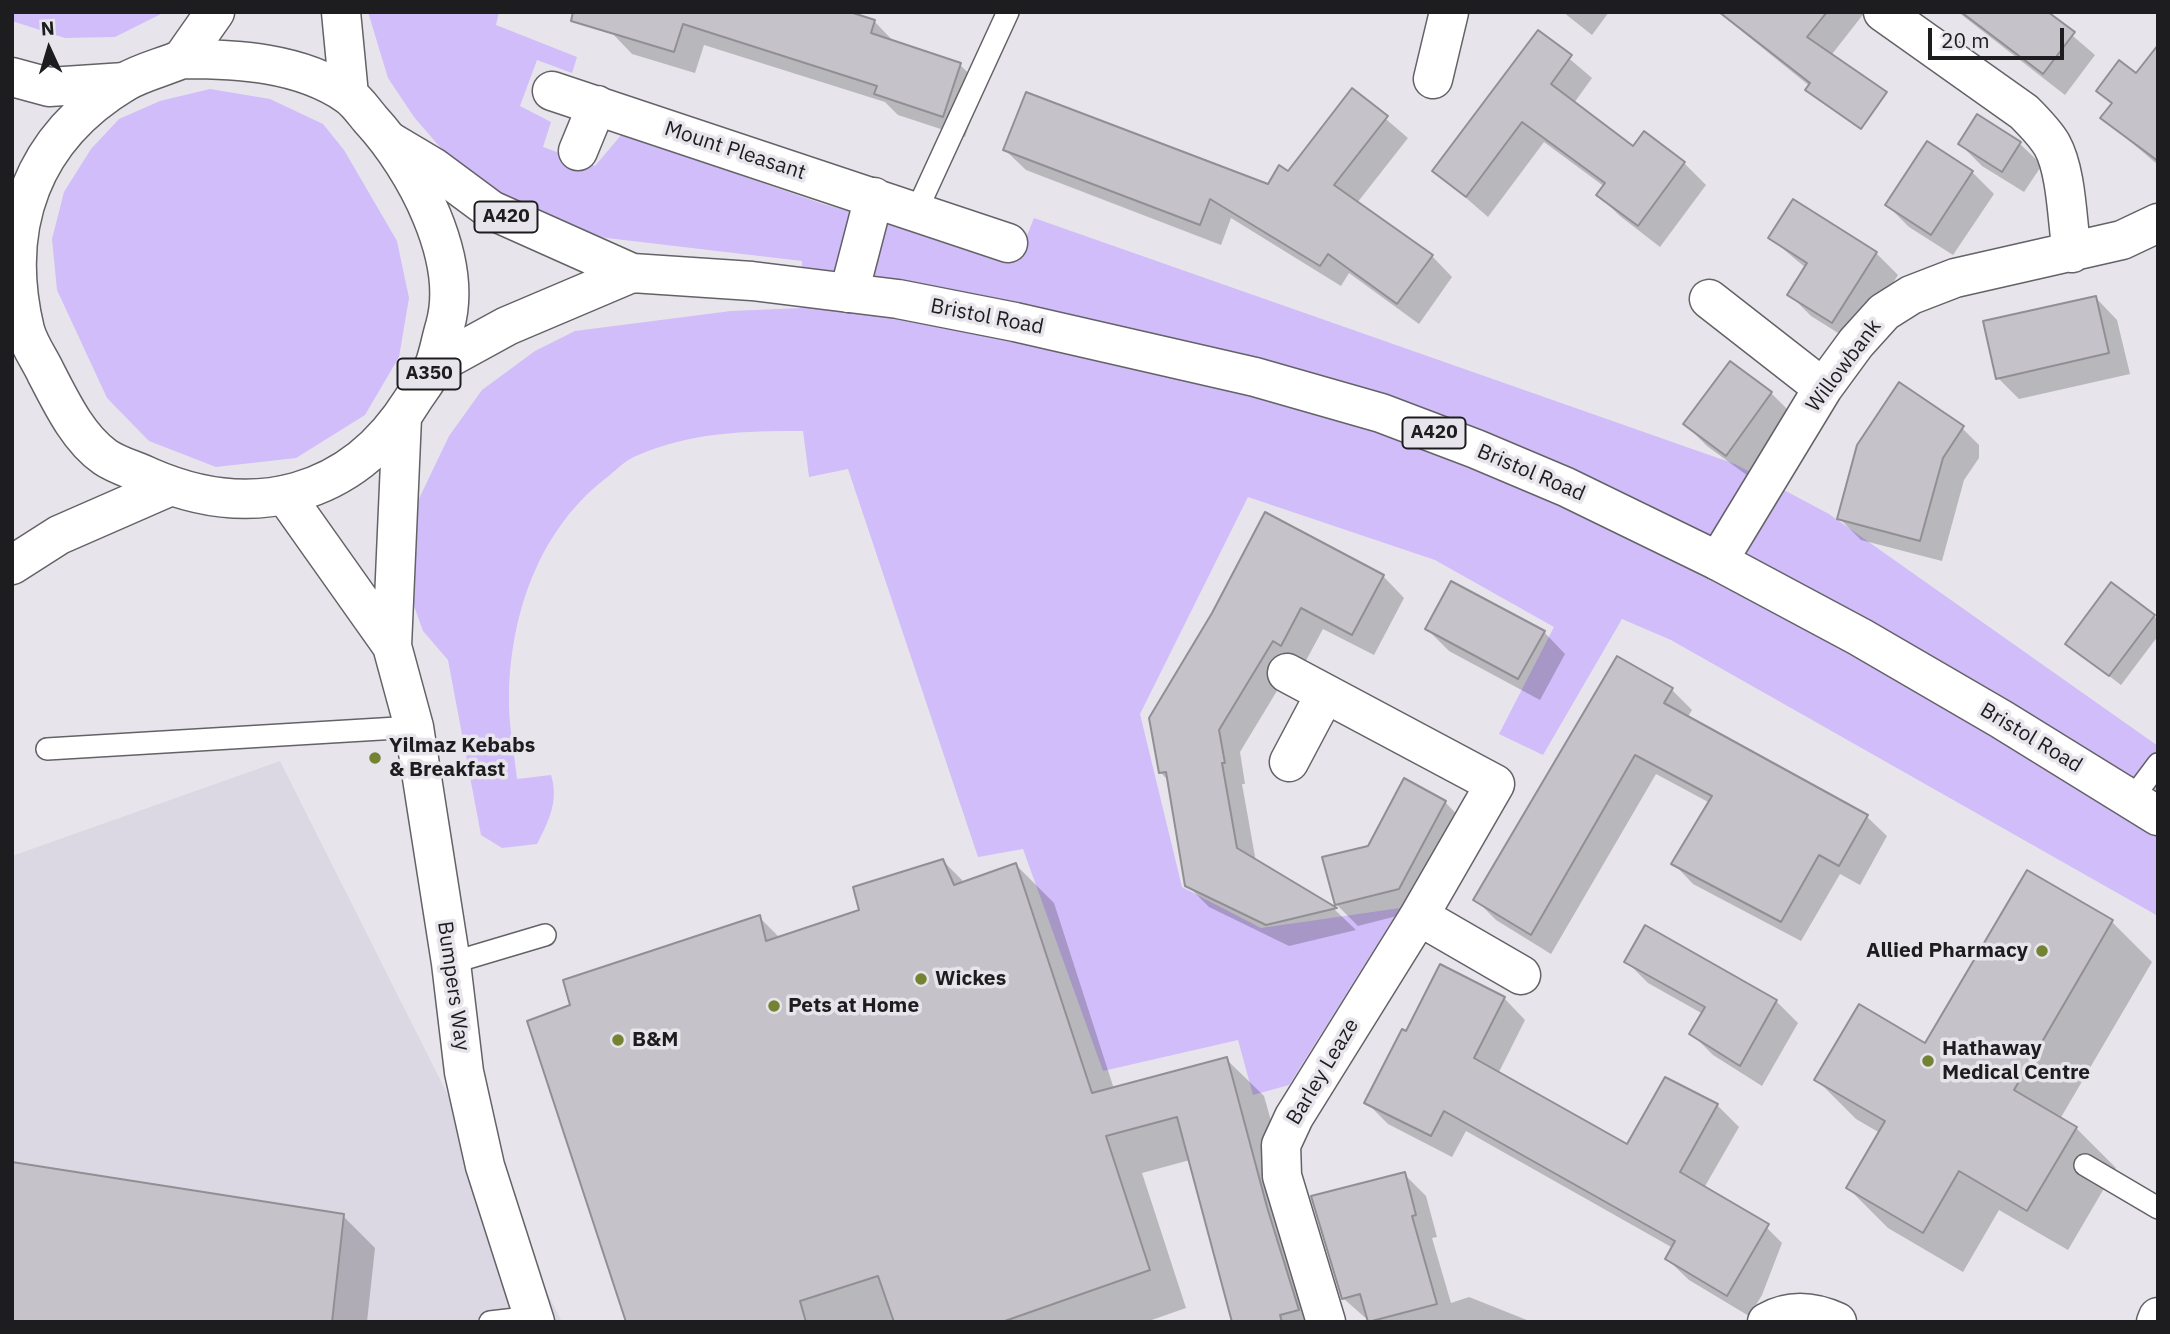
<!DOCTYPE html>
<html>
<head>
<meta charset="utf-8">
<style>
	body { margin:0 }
	#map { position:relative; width:2170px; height:1334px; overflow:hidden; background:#e7e5eb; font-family:"IBM Plex Sans",sans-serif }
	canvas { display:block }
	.frame { position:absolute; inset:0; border:14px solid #1d1c1e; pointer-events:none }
	.north { position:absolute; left:14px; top:14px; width:70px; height:70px; -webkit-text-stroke:5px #e7e5eb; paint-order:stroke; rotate:356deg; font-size:19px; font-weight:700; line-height:28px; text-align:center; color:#1d1c1e }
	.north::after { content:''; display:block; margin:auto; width:24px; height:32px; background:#1d1c1e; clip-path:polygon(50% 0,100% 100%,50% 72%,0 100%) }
	.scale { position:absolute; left:1928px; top:28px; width:136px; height:32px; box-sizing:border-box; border:4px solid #1d1c1e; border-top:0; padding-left:9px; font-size:21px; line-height:24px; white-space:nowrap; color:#1d1c1e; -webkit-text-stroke:5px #e7e5eb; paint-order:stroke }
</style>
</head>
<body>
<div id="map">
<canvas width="2170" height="1334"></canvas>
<div class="frame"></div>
<div class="north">N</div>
<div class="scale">20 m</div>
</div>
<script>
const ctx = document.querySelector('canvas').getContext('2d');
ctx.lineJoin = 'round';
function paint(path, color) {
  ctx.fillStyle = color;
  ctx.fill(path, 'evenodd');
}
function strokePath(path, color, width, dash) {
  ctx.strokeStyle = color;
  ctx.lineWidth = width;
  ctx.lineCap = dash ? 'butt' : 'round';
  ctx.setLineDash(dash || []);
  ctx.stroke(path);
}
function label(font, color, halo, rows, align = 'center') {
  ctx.font = font + ' "IBM Plex Sans",sans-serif';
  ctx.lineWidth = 7;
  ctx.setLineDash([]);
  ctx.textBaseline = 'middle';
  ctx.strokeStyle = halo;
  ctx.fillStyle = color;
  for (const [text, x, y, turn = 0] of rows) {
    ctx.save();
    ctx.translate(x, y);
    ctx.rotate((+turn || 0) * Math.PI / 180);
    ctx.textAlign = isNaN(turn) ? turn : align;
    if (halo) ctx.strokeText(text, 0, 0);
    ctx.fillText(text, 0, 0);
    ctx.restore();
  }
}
paint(new Path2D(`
	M280 761 562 1322H12V856Z`), '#dbd8e4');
paint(new Path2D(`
	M12 12H165L115 37 65 38 12 21Z
	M368 12H499L496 25 577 57 572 73 537 60 520 106 551 122 543 147 595 166 622 134 823 204 1018 258 1034 218 1735 464 1829 514 2158 746V916L1671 640 1622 619 1543 755 1499 734 1554 627 1435 560 1248 497 1140 714 1182 887 1261 928 1400 908 1289 1085 1253 1095 1238 1040 1103 1071 1023 849 978 857 848 469 809 477 803 431C744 431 691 432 636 456 626 460 618 468 610 475 541 526 511 610 509 694 508 722 514 751 517 779L551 775C559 800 549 821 537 844L502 848 481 835 448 660 423 631 413 603 417 503 449 436 482 390 535 351 575 331 731 311 803 308 802 261 590 236 504 199 452 161 414 117 388 78Z
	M210 89 270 99 323 124 344 150 397 241 409 298 399 357 365 415 296 458 216 467 149 441 107 398 57 290 52 239 64 192 91 149 119 119 160 101Z`), '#d0bdf9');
paint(new Path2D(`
	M617 12H844L875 22 896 44 960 65 982 86 965 137 898 115 885 102 704 45 695 73 632 54 611 32Z
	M1563 12H1609L1592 35Z
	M1718 12H1865L1829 58 1822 96Z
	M1958 12H2045L2095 55 2065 95Z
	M1538 32 1592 78 1574 103 1634 148 1645 134 1684 163 1706 185 1660 247 1620 216 1598 195 1605 187 1544 142 1488 217 1434 170Z
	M2158 48V165L2103 118 2112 105 2098 90 2137 76Z
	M1352 90 1408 138 1357 203 1432 256 1452 277 1419 324 1349 273 1341 286 1231 218 1221 245 1026 170 1005 150 1268 186 1288 173Z
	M1978 117 2020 144 2042 165 2024 192 1982 166 1960 144Z
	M1927 143 1972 172 1994 194 1953 255 1909 227 1887 205Z
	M1770 238 1876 253 1898 275 1854 343 1811 316 1789 294 1806 268Z
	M2096 298 2117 320 2130 374 2019 399 1998 378Z
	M1771 393 1793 415 1748 476 1707 446 1685 424Z
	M1957 423 1979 445V458L1964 480 1942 561 1861 540 1839 518Z
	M1383 576 1404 598 1374 655 1323 629 1303 666 1295 661 1240 752 1245 784H1242L1256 862 1335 910 1356 930 1289 946 1209 907 1187 885 1169 781 1160 772 1213 613Z
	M2154 616 2158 620V636L2121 685 2067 644Z
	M1427 629 1544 632 1565 654 1540 700 1449 651Z
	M1672 690 1692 710 1687 718 1866 816 1887 836 1860 885 1840 874 1801 941 1693 884 1673 863 1710 803 1656 774 1551 954 1496 920 1475 899Z
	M1445 802 1466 824 1420 910 1358 926 1336 904 1369 847Z
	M943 861 965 883 1016 865 1054 903 1114 1089 1226 1059 1264 1096 1328 1322H1234L1190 1160 1142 1173 1186 1308 1146 1322H628L572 1007 759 917 780 938 861 912Z
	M2028 872 2112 922 2152 962 2060 1119 2076 1128 2116 1168 2068 1250 1999 1210 1963 1272 1888 1228 1848 1188 1880 1133 1856 1119 1816 1079 1926 1045Z
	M1626 961 1776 1001 1798 1023 1762 1086 1713 1055 1692 1034 1703 1014 1648 983Z
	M1504 998 1525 1020 1498 1074 1627 1146 1717 1105 1739 1127 1704 1188 1760 1221 1782 1243 1762 1295 1749 1316 1689 1280 1667 1259 1673 1248 1466 1131 1452 1157 1388 1124 1366 1102 1407 1034Z
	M1404 1174 1426 1196 1437 1237 1432 1238 1451 1303 1469 1297 1532 1322H1370L1343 1298Z
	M343 1216 375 1248 367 1322H12Z`), '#0003');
const building = new Path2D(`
	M573 12H850L875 20 871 33 961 63 943 117 874 94 877 86 683 24 674 52 571 21Z
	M1719 12H1827L1807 37 1887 92 1861 129 1805 90 1810 83Z
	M1961 12H2048L2075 32 2043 74Z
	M1538 30 1572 55 1551 84 1633 146 1644 131 1685 162 1638 226 1596 195 1605 183 1522 122 1466 197 1432 171Z
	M2158 45V161L2100 118 2112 103 2096 91 2119 60 2136 73Z
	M1352 88 1388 116 1334 185 1433 255 1397 304 1328 254 1320 266 1210 199 1200 225 1003 150 1026 92 1268 184 1279 165 1288 171Z
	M1977 114 2021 142 2002 172 1958 144Z
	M1927 141 1973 171 1931 235 1885 205Z
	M1793 199 1877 252 1832 323 1787 295 1807 263 1768 238Z
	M2096 296 2109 353 1996 379 1983 321Z
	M1730 361 1772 392 1726 456 1683 424Z
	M1899 382 1964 426 1943 458 1920 541 1837 519 1857 445Z
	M1265 512 1384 575 1352 635 1301 608 1281 646 1273 641 1219 730 1225 763H1222L1237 848 1337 908 1266 925 1185 886 1166 772 1159 773 1149 718 1212 613Z
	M1451 581 1545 631 1518 679 1425 629Z
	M2111 582 2155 615 2109 676 2065 644Z
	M1617 656 1673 688 1664 703 1868 815 1839 866 1819 855 1781 922 1671 864 1712 796 1635 755 1531 935 1473 900Z
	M1404 778 1446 801 1399 889 1335 905 1322 857 1368 846Z
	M943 859 954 885 1016 863 1092 1093 1227 1057 1267 1207 1299 1310 1280 1315 1282 1322H1232L1177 1117 1106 1136 1150 1270 1002 1322H894L878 1276 800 1301 806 1322H626L527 1021 570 1005 563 980 760 915 766 941 859 910 853 887Z
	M2027 870 2113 920 2014 1090 2077 1127 2027 1211 1959 1171 1923 1233 1846 1188 1885 1121 1814 1080 1859 1004 1925 1043Z
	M1645 925 1777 1000 1740 1066 1689 1034 1705 1007 1624 962Z
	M1440 964 1505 997 1474 1058 1627 1144 1665 1077 1718 1104 1680 1172 1769 1224 1727 1296 1665 1259 1675 1241 1444 1111 1431 1136 1364 1103 1402 1029 1406 1031Z
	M12 1162 344 1214 332 1322H12Z
	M1405 1172 1416 1215 1412 1216 1437 1304 1368 1322 1360 1294 1342 1299 1311 1196Z`);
paint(building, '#c5c3c9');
strokePath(building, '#918f94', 2);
const lane = new Path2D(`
	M916 212 1008 12
	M47 749 414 727
	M2131 800 2158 764
	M451 963 545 935
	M2085 1165 2158 1208
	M490 1322 533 1317`);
const street = new Path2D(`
	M1883 12 2024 112C2034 122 2045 133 2052 145 2067 172 2067 222 2072 253
	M1433 79 1449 12
	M552 91 1008 243
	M578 151 597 105
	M849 293 874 197
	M1709 299 1823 388
	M402 417 392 646 414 727 451 963 464 1072 485 1166 535 1322
	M285 495 392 646
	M1718 561 1823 388 1856 343 1884 312 1911 295 1955 278 2122 240 2158 223
	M1287 673 1495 784 1419 916
	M1289 762 1325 694
	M1326 1322 1282 1176 1281 1145 1294 1117 1419 916 1521 975
	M1767 1322C1790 1309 1813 1311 1837 1322
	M2156 1322 2158 1317`);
const primary = new Path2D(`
	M12 77 49 87 125 82
	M391 142 433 167 491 210 632 273 752 281 898 299 1015 322 1255 377 1381 413 1476 449 1566 487 1718 561 1860 637 2001 719 2158 816
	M434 366 507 326 632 273`);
const highway = new Path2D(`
	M341 12 349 95
	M182 59C237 59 300 62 348 95 357 101 364 112 371 120 415 168 464 259 445 326 441 339 439 353 434 366 429 378 419 390 412 401 352 497 252 522 149 477 135 470 118 466 105 457 78 438 61 402 46 373 40 360 29 345 25 330 0 226 32 138 125 82 142 72 164 67 182 59Z
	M182 59 215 12
	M12 565 59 535 171 486`);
strokePath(lane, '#646267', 24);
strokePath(street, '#646267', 41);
strokePath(primary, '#646267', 41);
strokePath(highway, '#646267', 41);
strokePath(lane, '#fff', 21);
strokePath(street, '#fff', 38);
strokePath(primary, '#fff', 38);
strokePath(highway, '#fff', 38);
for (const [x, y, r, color] of [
	[375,758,7,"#738332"],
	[2042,951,7,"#738332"],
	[921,979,7,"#738332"],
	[774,1006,7,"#738332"],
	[618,1040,7,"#738332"],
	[1928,1061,7,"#738332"]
]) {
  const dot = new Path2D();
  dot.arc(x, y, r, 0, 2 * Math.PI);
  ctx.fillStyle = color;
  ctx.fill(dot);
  strokePath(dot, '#e7e5eb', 2.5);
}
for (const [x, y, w] of [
	[506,217,63],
	[429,374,63],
	[1434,433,63]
]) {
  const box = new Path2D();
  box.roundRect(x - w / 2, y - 15.5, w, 31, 5);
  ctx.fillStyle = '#e7e5eb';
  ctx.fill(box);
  strokePath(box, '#1d1c1e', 2);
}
label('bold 19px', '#1d1c1e', null, [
	["A420",506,217],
	["A350",429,374],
	["A420",1434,433]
]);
label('21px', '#1d1c1e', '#e7e5eb', [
	["Mount Pleasant",735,151,18],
	["Bristol Road",987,317,11],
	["Willowbank",1844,366,-53],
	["Bristol Road",1531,473,23],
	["Bristol Road",2031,738,31],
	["Bumpers Way",453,986,82],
	["Barley Leaze",1323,1072,-59]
]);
label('bold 21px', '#1d1c1e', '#e7e5eb', [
	["Yilmaz Kebabs",389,746],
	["& Breakfast",389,770],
	["Allied Pharmacy",2028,951,"right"],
	["Wickes",935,979],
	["Pets at Home",788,1006],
	["B&M",632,1040],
	["Hathaway",1942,1049],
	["Medical Centre",1942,1073]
], 'left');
</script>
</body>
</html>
